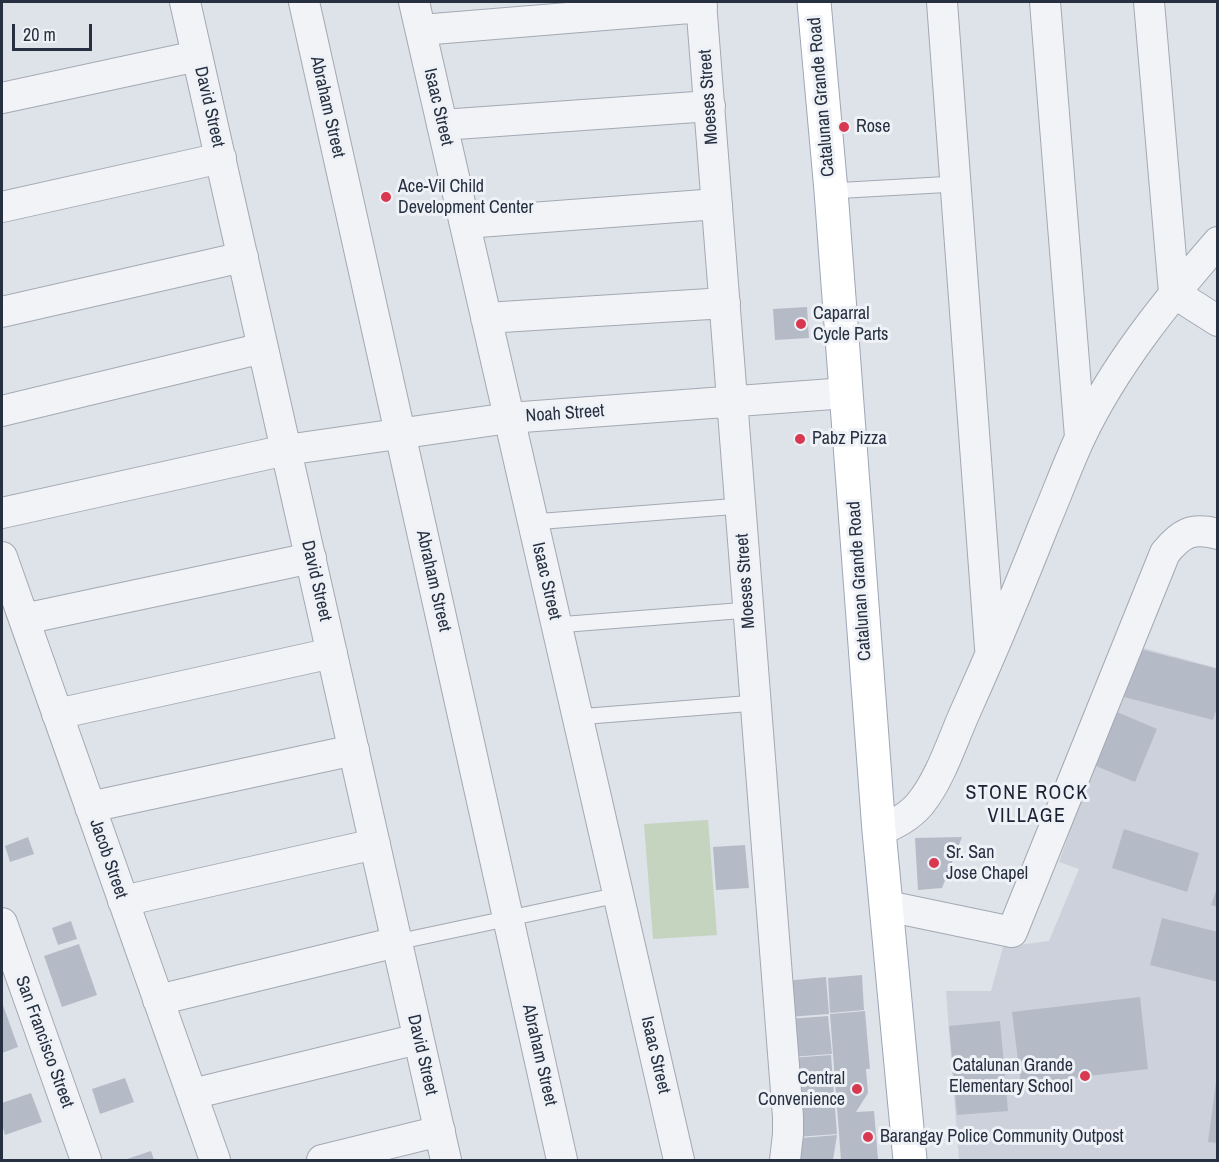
<!DOCTYPE html>
<html>
<head>
<meta charset="utf-8">
<style>
	body { margin:0 }
	#map { position:relative; width:1219px; height:1162px; overflow:hidden; background:#dee2e9; font-family:"Archivo Narrow",sans-serif }
	canvas { display:block }
	.frame { position:absolute; inset:0; border:3px solid #263041; pointer-events:none }
	.scale { position:absolute; left:12px; top:24px; width:80px; height:27px; box-sizing:border-box; border:3px solid #263041; border-top:0; padding-left:8px; font-size:18px; line-height:21px; white-space:nowrap; color:#263041; -webkit-text-stroke:4px #eef1f6; paint-order:stroke }
</style>
</head>
<body>
<div id="map">
<canvas width="1219" height="1162"></canvas>
<div class="frame"></div>
<div class="scale">20 m</div>
</div>
<script>
const ctx = document.querySelector('canvas').getContext('2d');
ctx.lineJoin = 'round';
function paint(path, color) {
  ctx.fillStyle = color;
  ctx.fill(path, 'evenodd');
}
function strokePath(path, color, width, dash) {
  ctx.strokeStyle = color;
  ctx.lineWidth = width;
  ctx.lineCap = dash ? 'butt' : 'round';
  ctx.setLineDash(dash || []);
  ctx.stroke(path);
}
function label(font, color, halo, rows, align = 'center') {
  ctx.font = font + ' "Archivo Narrow",sans-serif';
  ctx.lineWidth = 6;
  ctx.setLineDash([]);
  ctx.textBaseline = 'middle';
  ctx.strokeStyle = halo;
  ctx.fillStyle = color;
  for (const [text, x, y, turn = 0] of rows) {
    ctx.save();
    ctx.translate(x, y);
    ctx.rotate((+turn || 0) * Math.PI / 180);
    ctx.textAlign = isNaN(turn) ? turn : align;
    if (halo) ctx.strokeText(text, 0, 0);
    ctx.fillText(text, 0, 0);
    ctx.restore();
  }
}
paint(new Path2D(`
	M1136 646 1217 668V1160H959L946 991H991L1003 947 1049 941 1079 869 1059 862Z`), '#ccd1db');
paint(new Path2D(`
	M708 820 717 935 653 939 644 824Z`), '#c4d4bf');
paint(new Path2D(`
	M807 307 809 338 775 340 773 309Z
	M1136 648 1218 669V704L1213 720 1124 697Z
	M1117 712 1157 729 1135 782 1096 766Z
	M1124 829 1199 853 1187 892 1112 868Z
	M28 837 34 854 10 862 5 846Z
	M962 837 942 888 918 890 915 838Z
	M745 845 749 888 716 890 713 847Z
	M1217 888H1218V907L1211 905Z
	M1162 918 1218 932V982L1150 965Z
	M71 921 77 939 58 945 52 928Z
	M79 944 97 995 62 1007 44 956Z
	M862 975 864 1010 830 1013 828 978Z
	M826 977 829 1014 788 1017 785 981Z
	M1140 997 1148 1069 1021 1084 1012 1012Z
	M3 1005 18 1047 2 1053V1006Z
	M865 1011 870 1069H866L868 1093 856 1112 874 1111 878 1159 877 1160H841L830 1014Z
	M828 1016 832 1054 791 1057 788 1019Z
	M1000 1021 1008 1111 957 1115 949 1026Z
	M831 1055 837 1134 797 1137 790 1058Z
	M125 1078 134 1102 100 1114 92 1089Z
	M1216 1082H1218V1143L1208 1142Z
	M31 1093 42 1122 5 1135 2 1124V1103Z
	M837 1135 833 1160H801V1138Z
	M151 1151 154 1160H124Z`), '#b5bbc6');
const service = new Path2D(`
	M831 191 955 184
	M533 522 740 506
	M557 625 748 610
	M577 717 755 703
	M397 942 618 895`);
const minor = new Path2D(`
	M185 2 446 1160
	M304 2 562 1160
	M414 2 679 1160
	M701 2 788 1117V1134L785 1160
	M942 2 990 648
	M1045 2 1080 437
	M1149 2 1174 293 1218 321
	M421 30 702 7
	M2 98 197 56
	M442 125 710 106
	M2 207 221 158
	M465 223 717 204
	M2 312 243 257
	M486 318 725 303
	M2 411 263 348
	M2 513 286 450 509 418 846 393
	M2 557 215 1160
	M24 619 311 558
	M57 714 332 653
	M90 807 354 750
	M879 831C895 824 909 817 920 804 941 778 952 741 966 710 994 648 1020 585 1045 522 1057 494 1067 466 1080 438 1114 366 1166 302 1218 242
	M123 901 375 844
	M887 906 1012 932 1165 553C1181 533 1192 527 1218 534
	M2 923 86 1160
	M158 1000 397 942
	M192 1094 418 1039
	M322 1160 440 1131`);
const primary = new Path2D(`
	M814 2 831 191 879 831 910 1160`);
strokePath(service, '#a3a9b3', 17);
strokePath(minor, '#a3a9b3', 32);
strokePath(primary, '#9da6b6', 35);
strokePath(service, '#f1f3f7', 15);
strokePath(minor, '#f1f3f7', 30);
strokePath(primary, '#fff', 33);
for (const [x, y, r, color] of [
	[844,127,6,"#d83950"],
	[386,197,6,"#d83950"],
	[801,324,6,"#d83950"],
	[800,439,6,"#d83950"],
	[934,863,6,"#d83950"],
	[1085,1076,6,"#d83950"],
	[857,1089,6,"#d83950"],
	[868,1137,6,"#d83950"]
]) {
  const dot = new Path2D();
  dot.arc(x, y, r, 0, 2 * Math.PI);
  ctx.fillStyle = color;
  ctx.fill(dot);
  strokePath(dot, '#eef1f6', 2);
}
label('18px', '#263041', '#eef1f6', [
	["Moeses Street",709,97,-94],
	["Catalunan Grande Road",822,97,-95],
	["David Street",209,107,77],
	["Abraham Street",327,107,77],
	["Isaac Street",438,107,77],
	["Noah Street",565,414,-4],
	["David Street",316,581,77],
	["Abraham Street",433,581,77],
	["Isaac Street",546,581,77],
	["Moeses Street",746,581,-94],
	["Catalunan Grande Road",860,581,-94],
	["Jacob Street",108,859,71],
	["San Francisco Street",44,1042,70],
	["David Street",422,1055,77],
	["Abraham Street",539,1055,77],
	["Isaac Street",655,1055,77]
]);
label('18px', '#263041', '#eef1f6', [
	["Rose",856,127],
	["Ace-Vil Child",398,187],
	["Development Center",398,208],
	["Caparral",813,314],
	["Cycle Parts",813,335],
	["Pabz Pizza",812,439],
	["Sr. San",946,853],
	["Jose Chapel",946,874],
	["Catalunan Grande",1073,1066,"right"],
	["Elementary School",1073,1087,"right"],
	["Central",845,1079,"right"],
	["Convenience",845,1100,"right"],
	["Barangay Police Community Outpost",880,1137]
], 'left');
ctx.letterSpacing = '1.5px';
label('20px', '#192132', '#eef1f6', [
	["STONE ROCK",1027,794],
	["VILLAGE",1027,817]
]);
ctx.letterSpacing = '0px';
</script>
</body>
</html>
